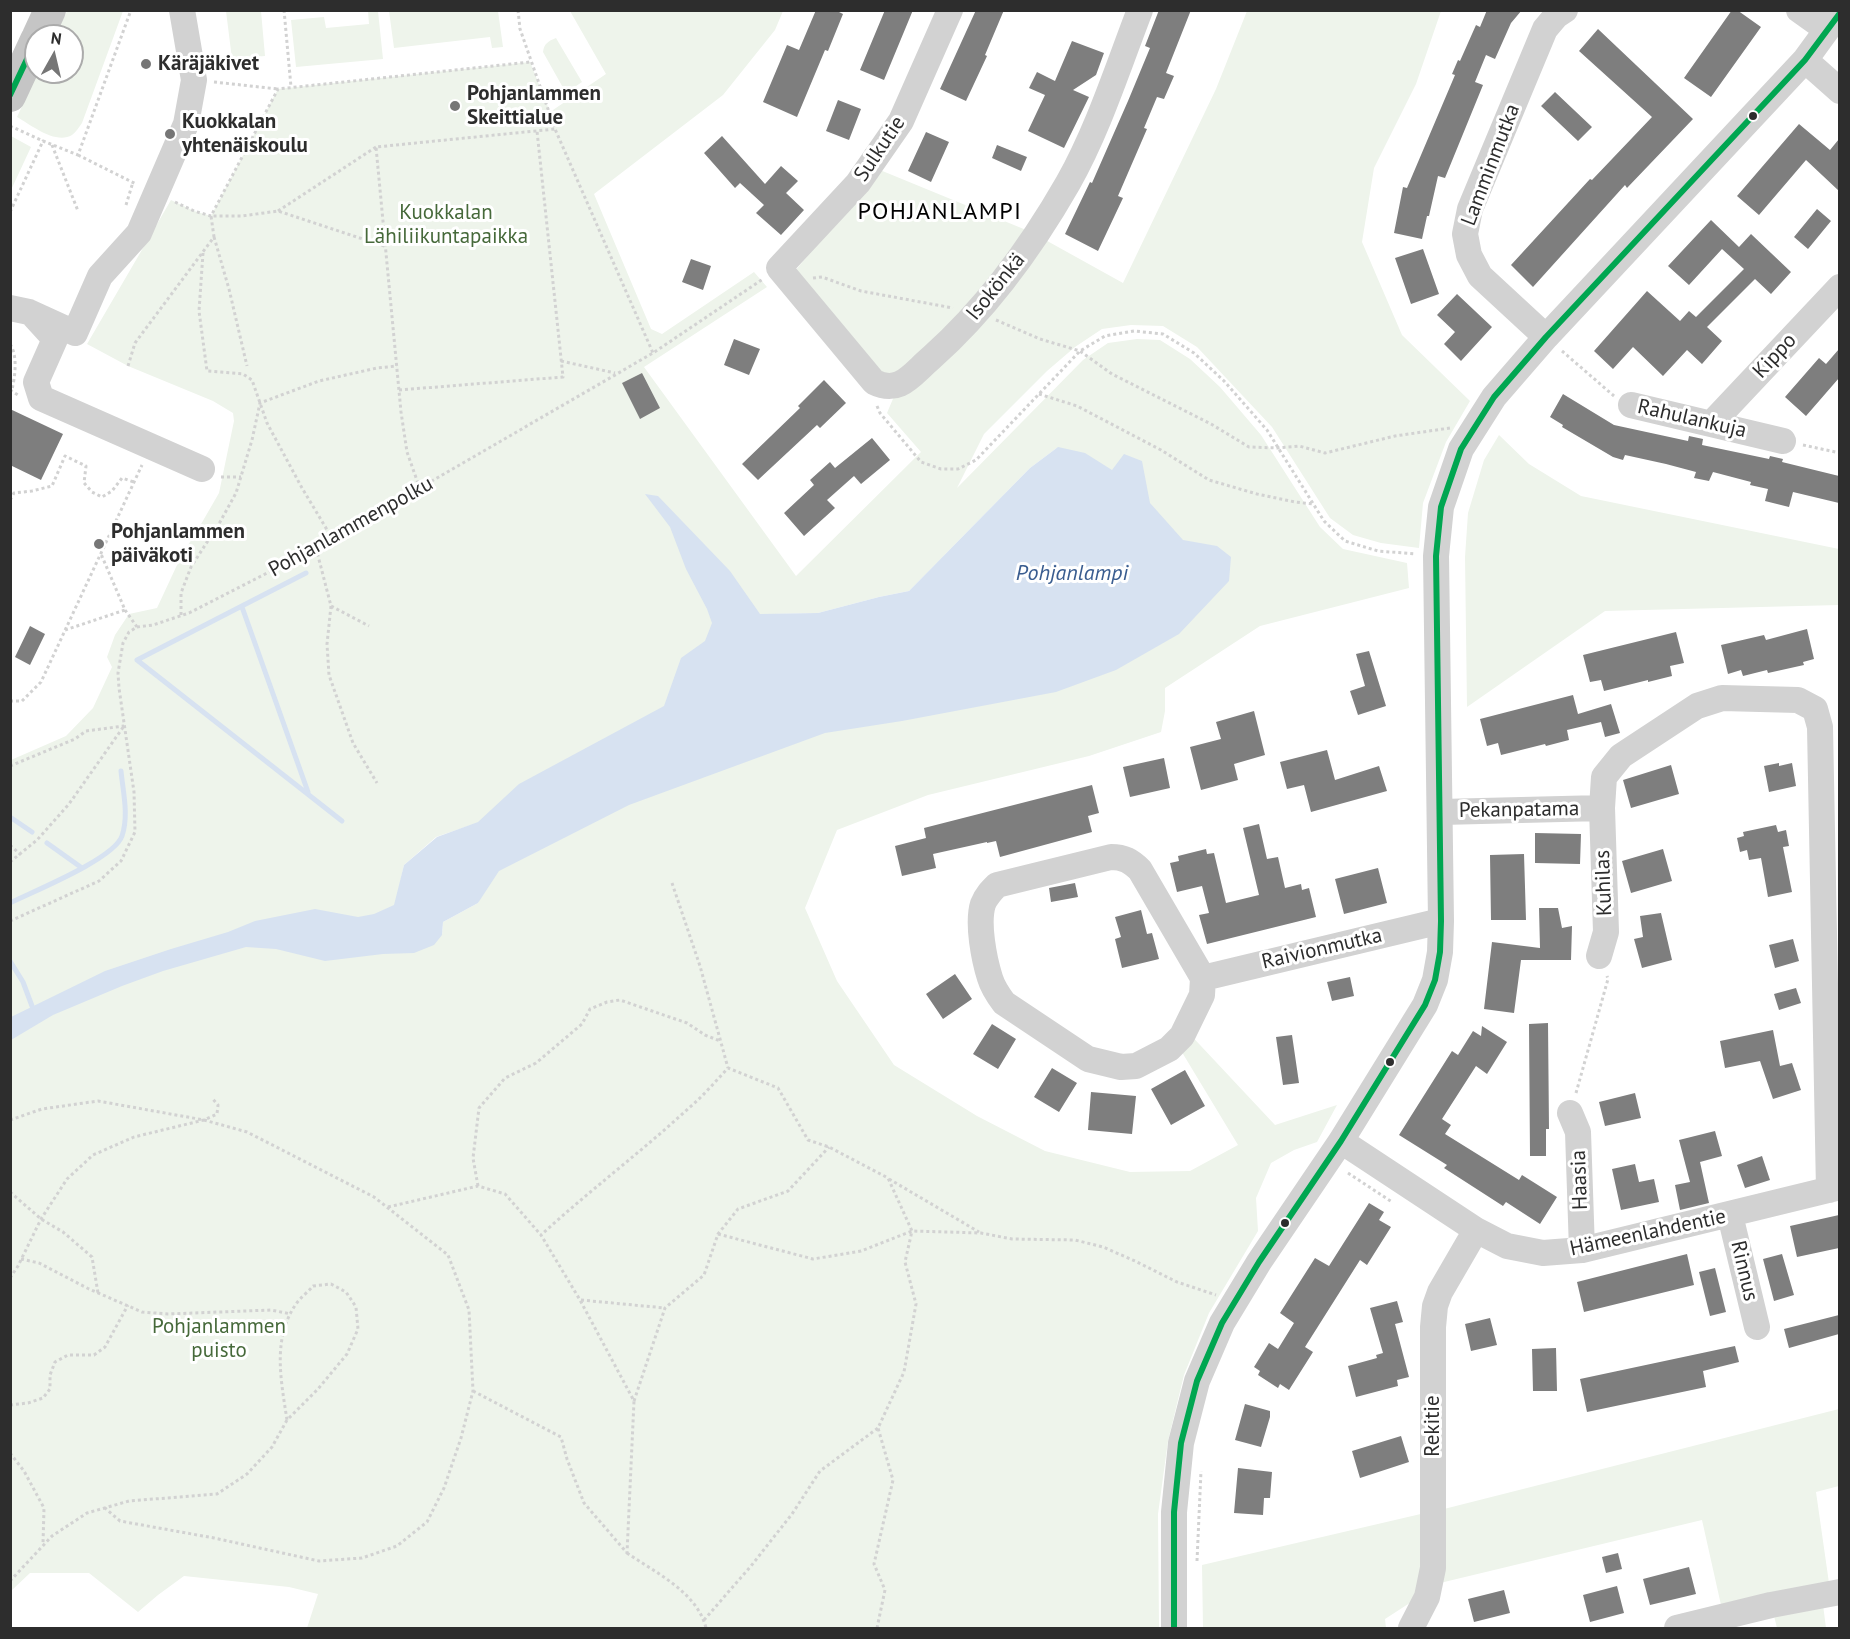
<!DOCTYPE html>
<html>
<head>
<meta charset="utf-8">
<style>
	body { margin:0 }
	#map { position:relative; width:1850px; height:1639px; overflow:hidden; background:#fff; font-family:"PT Sans",sans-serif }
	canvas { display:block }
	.frame { position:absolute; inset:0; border:12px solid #2d2d2d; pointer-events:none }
	.north { position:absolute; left:24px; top:24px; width:60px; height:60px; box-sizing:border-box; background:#fff; border:2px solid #ababab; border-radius:50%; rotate:8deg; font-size:16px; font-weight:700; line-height:24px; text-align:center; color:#2d2d2d }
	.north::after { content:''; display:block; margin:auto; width:21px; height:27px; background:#767676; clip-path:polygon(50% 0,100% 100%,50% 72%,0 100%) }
</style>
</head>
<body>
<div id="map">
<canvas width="1850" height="1639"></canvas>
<div class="frame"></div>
<div class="north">N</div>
</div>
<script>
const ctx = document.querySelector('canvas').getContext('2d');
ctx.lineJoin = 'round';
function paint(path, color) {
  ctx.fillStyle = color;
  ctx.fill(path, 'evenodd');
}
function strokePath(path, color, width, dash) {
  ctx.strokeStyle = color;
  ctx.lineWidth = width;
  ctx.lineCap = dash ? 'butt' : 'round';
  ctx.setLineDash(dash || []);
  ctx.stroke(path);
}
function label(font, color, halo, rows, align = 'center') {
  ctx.font = font + ' "PT Sans",sans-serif';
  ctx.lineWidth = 6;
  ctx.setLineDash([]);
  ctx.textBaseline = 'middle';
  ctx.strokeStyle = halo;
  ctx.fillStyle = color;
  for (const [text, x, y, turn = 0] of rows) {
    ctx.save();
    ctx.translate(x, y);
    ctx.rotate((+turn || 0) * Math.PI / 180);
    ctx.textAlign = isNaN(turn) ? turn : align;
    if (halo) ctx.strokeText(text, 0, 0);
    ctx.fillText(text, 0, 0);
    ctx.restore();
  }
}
paint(new Path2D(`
	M67 11H123L82 123C79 127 76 132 72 135 56 145 31 125 17 117L38 72H72V36H55Z
	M226 11H261L265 56 232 59Z
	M368 11H378L383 59 296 67 291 20 324 17 326 28 369 24Z
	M389 11H498L503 47 492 48 490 37 394 48Z
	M570 11H783L775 30 723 95 594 194 651 329 662 334 754 272 767 287 644 367 796 576 921 452 887 413 895 394 794 272 880 170 1031 232 1123 283 1216 89 1247 11H1441L1416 84 1374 168 1362 242 1402 335 1470 401 1446 442 1423 503 1419 548 1381 543 1353 535 1330 518 1272 427 1197 347 1163 326 1131 325 1102 329 1075 347 1047 371 984 434 957 488 1083 360 1108 343 1137 339 1160 340 1190 359 1220 387 1261 435 1320 527 1343 549 1407 563 1409 588 1260 626 1165 688V711L1161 732 1089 756 928 795 837 830 805 908 837 981 894 1065 977 1116 1045 1151 1130 1172 1190 1171 1238 1145 1177 1044 1186 1030 1275 1125 1337 1105 1317 1142 1294 1150 1271 1163 1256 1198 1258 1231 1209 1313 1184 1375 1168 1441 1158 1514 1159 1628H307L318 1594 289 1587 184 1576 158 1595 138 1612 89 1573H30L11 1591V760L66 736 93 708 112 667 107 657 115 635 129 614 157 608 184 550 193 538 219 493 234 421 233 413 213 401 128 366 87 344 171 200 194 211 211 216 278 89 530 62 550 112 606 74ZM1058 447 852 658 774 614 818 613 879 597 909 591 1030 468ZM509 812 478 903 443 922 442 935 395 905 404 865 436 837Z
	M556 38 582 82 566 93 543 52C544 44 548 41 556 38Z
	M11 136 31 147 11 190Z
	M1499 435 1529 464 1581 496 1839 549V605L1605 611 1467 707 1465 557 1468 513 1484 460Z
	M1839 1409V1486L1816 1492 1830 1590 1723 1614 1702 1520 1440 1583 1444 1509Z
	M1425 1513 1419 1597 1385 1619 1386 1628H1203L1202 1565Z
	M1822 1597 1826 1628H1777L1772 1608Z`), '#eef4eb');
paint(new Path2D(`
	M1058 447 1085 453 1112 470 1124 454 1142 461 1150 503 1183 540 1217 546 1231 557 1229 581 1179 634 1116 670 1056 692 902 721 825 733 629 805 499 871 478 903 443 922 442 935 434 945 414 953 383 954 325 961 276 949 246 947 163 971 122 986 53 1015 11 1040V1017L105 971 171 949 228 932 255 921 315 909 358 917 374 914 394 905 404 865 437 837 478 822 519 784 664 706 681 658 705 641 712 623 707 609 686 569 670 527 645 494 658 496 730 571 760 614 818 613 879 597 909 591 1030 468Z`), '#d7e2f1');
strokePath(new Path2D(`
	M306 573 137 660 342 821
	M242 607 308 792
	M10 817 32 832
	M47 843 82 868
	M10 903C34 891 114 859 122 836 129 815 123 792 121 771
	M10 961 23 982 32 1006`), '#d7e2f1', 5);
paint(new Path2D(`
	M816 10H835L843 14 828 51 825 50 797 117 763 102 787 45 799 50Z
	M885 10H913L884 80 860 70Z
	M976 10H1004L985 55 987 56 966 101 940 89Z
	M1159 10H1191L1166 73 1174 76 1164 99 1157 97 1144 128 1147 129 1118 196 1123 198 1098 251 1065 234 1090 182 1092 183 1128 101 1150 48 1145 46Z
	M1487 10H1522L1511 23 1495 59 1486 55 1475 82 1483 85 1445 178 1438 176 1429 216H1427L1422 239 1394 233 1403 187 1407 188 1455 75 1452 74 1458 60 1460 61 1476 25 1480 27Z
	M1732 10H1737L1761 27 1711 97 1684 78Z
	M1598 29 1693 119 1627 188 1625 185 1533 287 1511 265 1590 179 1592 180 1652 117 1579 51Z
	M1072 41 1104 53 1096 75 1073 90 1089 97 1064 148 1028 131 1045 95 1029 88 1037 72 1055 81Z
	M1555 92 1592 127 1578 141 1541 106Z
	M838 100 861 109 849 140 826 131Z
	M1799 124 1830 150 1839 139V191L1806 160 1759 215 1737 196Z
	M926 132 949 142 931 182 908 171Z
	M722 136 765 184 781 166 798 181 786 193 804 210 781 235 756 213 764 205 740 183 735 188 704 153Z
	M997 145 1027 157 1021 171 992 158Z
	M1817 209 1831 221 1808 249 1794 237Z
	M1711 220 1739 247 1751 234 1791 272 1771 294 1755 279 1707 327 1722 341 1702 364 1687 350 1663 376 1633 347 1613 369 1594 351 1647 291 1680 321 1689 311 1696 317 1744 269 1722 249 1689 285 1668 266Z
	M1423 249 1439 294 1411 304 1395 258Z
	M691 259 711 266 703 290 682 282Z
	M1457 294 1492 327 1461 361 1444 344 1455 332 1437 315Z
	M734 339 760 349 749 375 724 365Z
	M1839 349V378L1806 416 1785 397 1819 358 1826 364Z
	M642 373 660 408 640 419 622 383Z
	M824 380 846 403 820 428 817 425 758 480 742 464 800 408 798 406Z
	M1563 394 1614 425 1688 441 1689 436 1703 439 1702 445 1769 459 1770 456 1783 459 1782 462 1839 476V503L1793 492 1789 507 1765 501 1768 489 1750 485 1751 482 1713 472 1709 481 1694 478 1696 472 1666 464 1625 455 1623 460 1613 457 1562 427 1563 425 1550 417Z
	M10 409 63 434 41 480 10 465Z
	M872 438 890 460 861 484 854 476 827 500 835 508 804 536 784 513 814 485 810 480 830 462 835 468Z
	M30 626 45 634 30 665 15 657Z
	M1807 629 1814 659 1803 662 1804 665 1768 673 1767 670 1743 676 1741 670 1728 674 1721 645 1764 635 1766 640Z
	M1676 632 1684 663 1670 666 1672 676 1648 682V680L1604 691 1601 680 1590 682 1583 655Z
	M1369 651 1386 706 1358 715 1350 691 1365 686 1356 654Z
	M1573 695 1578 714 1611 704 1620 733 1605 737 1601 722 1567 730 1569 740 1546 746 1545 744 1501 755 1498 743 1487 746 1480 719Z
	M1254 711 1265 755 1234 764 1238 780 1201 790 1190 747 1221 739 1216 722Z
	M1327 750 1335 780 1379 766 1387 791 1311 812 1304 785 1287 789 1280 762Z
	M1164 758 1170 788 1130 797 1123 767Z
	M1779 763V766L1792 763 1796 786 1769 792 1764 766Z
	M1671 765 1679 794 1631 808 1623 780Z
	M1092 785 1099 813 1088 816 1092 832 1000 857 996 841 987 843V842L933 854 936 868 902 876 895 846 926 838 924 828Z
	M1259 824 1267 859 1278 857 1285 888 1301 884 1302 890 1309 888 1316 917 1207 944 1199 915 1209 913 1202 886 1177 892 1170 863 1179 861 1178 856 1206 849 1207 854 1214 853 1226 903 1259 895 1243 828Z
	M1776 825 1778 832 1786 830 1789 846 1783 847 1792 892 1768 897 1761 858 1749 860 1747 850 1740 852 1737 838 1744 836 1743 832Z
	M1535 833 1581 834 1580 864 1535 863Z
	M1663 849 1672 881 1631 893 1622 861Z
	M1524 854 1526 920H1491L1490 855Z
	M1378 868 1387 903 1344 914 1335 879Z
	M1075 883 1078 897 1051 902 1049 888Z
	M1539 908H1558L1562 928 1572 926 1571 960H1521L1514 1013 1484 1009 1492 942 1540 948Z
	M1141 910 1147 934 1152 933 1159 959 1122 968 1115 939 1121 937 1115 917Z
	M1661 913 1672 960 1642 968 1634 939 1643 937 1640 916Z
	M1793 939 1799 961 1775 968 1769 945Z
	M955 974 972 999 943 1019 926 994Z
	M1350 977 1354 996 1332 1001 1327 982Z
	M1796 988 1801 1003 1779 1010 1774 994Z
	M1548 1023 1549 1129H1546V1156H1530L1529 1024Z
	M992 1024 1016 1039 998 1069 973 1054Z
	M1482 1026 1507 1042 1487 1074 1476 1066 1442 1119 1451 1125 1445 1134 1519 1180 1522 1175 1557 1197 1540 1224 1506 1202 1503 1206 1444 1168 1447 1165 1399 1135 1452 1051 1458 1055 1473 1031 1481 1036Z
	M1773 1030 1780 1066 1792 1063 1801 1090 1773 1099 1760 1061 1725 1068 1720 1041Z
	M1292 1035 1299 1083 1283 1085 1276 1037Z
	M1052 1068 1077 1083 1059 1112 1034 1097Z
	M1185 1070 1205 1106 1171 1125 1151 1089Z
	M1091 1092 1136 1096 1132 1134 1088 1130Z
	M1635 1093 1641 1118 1605 1126 1599 1102Z
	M1715 1131 1722 1156 1700 1162 1709 1203 1680 1210 1675 1185 1690 1182 1679 1140Z
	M1762 1156 1770 1180 1745 1188 1737 1165Z
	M1635 1164 1639 1182 1654 1179 1659 1202 1621 1210 1612 1169Z
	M1369 1203 1384 1212 1379 1220 1391 1227 1367 1265 1360 1260 1305 1347 1313 1352 1289 1390 1280 1384 1278 1388 1258 1375 1260 1371 1254 1367 1269 1343 1278 1349 1294 1323 1280 1313 1315 1258 1329 1266Z
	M1839 1215V1248L1797 1257 1790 1226Z
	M1687 1254 1694 1285 1584 1312 1577 1282Z
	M1782 1254 1794 1295 1774 1301 1763 1259Z
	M1715 1268 1726 1312 1710 1316 1699 1272Z
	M1397 1301 1403 1322 1395 1324 1409 1377 1397 1380 1398 1386 1356 1397 1348 1366 1377 1358 1376 1355 1383 1353 1370 1308Z
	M1839 1315V1334L1789 1348 1784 1329Z
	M1490 1318 1497 1345 1471 1351 1465 1324Z
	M1735 1346 1739 1362 1703 1371 1706 1387 1587 1412 1580 1379Z
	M1556 1348 1557 1391H1533L1532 1349Z
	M1245 1404 1270 1411V1417L1261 1447 1235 1440Z
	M1401 1436 1409 1462 1360 1478 1352 1451Z
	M1238 1468 1272 1472 1270 1498H1264L1263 1515 1234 1513Z
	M1618 1553 1622 1569 1606 1573 1602 1557Z
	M1689 1567 1696 1594 1650 1605 1643 1579Z
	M1617 1586 1624 1613 1590 1622 1583 1595Z
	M1504 1590 1510 1613 1474 1622 1468 1599Z`), '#7e7e7e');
strokePath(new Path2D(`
	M284 10 291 87
	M518 10 520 29 555 129 653 353
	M214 82 278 89
	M10 126 43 141
	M52 145 78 211
	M78 155 136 184
	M175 202 194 211 211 216 278 89 530 62
	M126 205 133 182
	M278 211 376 147
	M10 212 43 141 78 155 131 10
	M214 237 229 289 247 366
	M203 253 199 311 207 371 243 374 252 380 267 423 302 488 332 538
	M813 278 822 277 861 291 953 308
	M996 320 1040 339 1080 351 1112 374 1211 424 1249 447 1278 448 1299 446 1325 453 1395 436 1450 428
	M10 344C18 356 15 376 12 390
	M1562 351 1614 396
	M561 361 615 373
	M128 366 135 343 214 237 211 216H242L278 211 387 247
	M10 390 18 395
	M399 390 563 377 537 131
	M1039 394 1077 406 1161 450 1209 480 1257 494 1295 502 1313 504
	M877 406 880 413 921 462 941 469H958L976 460 1080 351 1105 336 1134 331 1163 334 1194 353 1224 381 1267 430 1324 521 1345 541 1378 551 1416 554
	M1803 445 1840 453
	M221 477H241
	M420 489 407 452 401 412 376 147 555 129
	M10 500 14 493 32 491 52 486 65 456 86 466 84 483 92 492 102 497 112 491 122 478 134 482
	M316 548 331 606 369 626
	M331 606 327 644 329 675 353 743 377 783
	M125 610 137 627
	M181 615V593L191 567 220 522 236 493 252 440 260 403 319 381 377 368 397 366
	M65 630 125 610 101 554
	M10 701H22L41 682 142 465
	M10 766 75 739 86 731 124 726
	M10 845 21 855
	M10 862 37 840 69 804 124 726
	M672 883 700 966 728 1068
	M10 921 99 881 121 861 135 832 134 792 119 688 118 673 123 643 129 632 137 627 153 625 189 613 316 548 653 353 763 279
	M1576 1093 1608 979 1607 976
	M10 1120 42 1109 98 1101 204 1120 247 1132 374 1197 448 1255 469 1310 473 1391 461 1438 444 1488 427 1522 397 1546 362 1558 319 1561 214 1538 120 1521 105 1508
	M1348 1173 1392 1202
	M889 1179 979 1232
	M478 1186 473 1158 479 1108 505 1078 536 1063 582 1024 590 1009 607 1002 620 1000 687 1023 705 1035 720 1041
	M10 1192 41 1219 63 1232 92 1257 98 1293
	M388 1207 478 1186 505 1194 541 1235
	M718 1234 813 1259 861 1251 912 1231 981 1233 1012 1239 1075 1240 1103 1247 1135 1261 1177 1282 1216 1295
	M21 1259 39 1263 89 1289 142 1312 168 1314 271 1310 291 1314
	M10 1278 18 1266 41 1219 67 1179 93 1155 134 1137 204 1120 217 1114 218 1105 212 1098
	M581 1300 665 1308
	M473 1391 561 1437 567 1459 584 1503 627 1553 634 1401 580 1300 541 1235C589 1191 641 1152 689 1108 703 1096 715 1082 728 1068L778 1088 808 1140 829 1147 888 1178 912 1231 905 1262 916 1304 904 1372 878 1428 893 1480 874 1564 885 1590 877 1628
	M634 1401 665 1308 704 1275 718 1234 738 1209 788 1191 829 1147
	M10 1405 28 1403 43 1398 50 1389V1375L55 1362 68 1355H94L105 1347 128 1305
	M10 1453 24 1471 44 1508 43 1544
	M627 1553C656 1573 697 1592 706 1628
	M1197 1561 1201 1471
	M10 1581 52 1536 87 1513 129 1501 217 1494 247 1474 272 1447 287 1420 318 1389 347 1354 358 1329 356 1307 346 1292 331 1284 313 1286C308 1292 301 1297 296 1304 272 1339 281 1380 287 1420
	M704 1620 751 1566 792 1514 820 1471 878 1428`), '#d2d2d2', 3, [3, 3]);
strokePath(new Path2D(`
	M950 10 901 121 858 183 779 268 874 382C900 395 912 374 931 358 985 310 1032 246 1068 183 1098 130 1118 67 1140 10
	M1799 10 1827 30
	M1805 60 1840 91
	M10 308 29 312 75 333 100 276 139 233 186 124 194 80 182 10
	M34 316 55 339 36 382 41 398 202 469
	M1546 337 1480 276 1469 255 1465 234 1470 209 1545 29 1556 16 1565 10
	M1631 405 1783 441
	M1711 424 1840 287
	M1441 812 1602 808 1604 777 1621 756 1697 706 1722 698 1798 700 1815 709 1820 727 1829 1190
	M1111 857C1124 857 1131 861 1140 870L1203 978 1202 995 1182 1036 1169 1049 1136 1066 1121 1067 1088 1059 1004 1003C998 995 993 988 990 978 984 959 977 923 983 904 986 896 991 891 997 885Z
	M1599 956 1606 932 1602 808
	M1203 978 1441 921
	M1570 1113 1578 1132 1582 1250
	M1341 1141 1476 1230 1507 1246 1543 1253 1582 1250 1840 1187
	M1730 1215 1757 1327
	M1174 1628V1512L1181 1443 1197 1381 1222 1323 1259 1262 1341 1141 1425 1005 1435 980 1440 952 1441 921 1436 556 1441 507 1461 449 1494 397 1546 337 1805 60 1840 12
	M1411 1628 1427 1597 1433 1568V1327L1435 1306 1440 1292 1476 1230
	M1677 1628 1771 1605 1840 1592`), '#d2d2d2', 26);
strokePath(new Path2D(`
	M38 36 50 10
	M10 96 36 40`), '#c5c5c5', 32);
strokePath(new Path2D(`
	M10 95 36 40
	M1174 1628V1512L1181 1443 1197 1381 1222 1323 1259 1262 1341 1141 1425 1005 1435 980 1440 952 1441 921 1436 556 1441 507 1461 449 1494 397 1546 337 1805 60 1840 13`), '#00a651', 6);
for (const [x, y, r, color] of [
	[146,64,6,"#767676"],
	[455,106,6,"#767676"],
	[1753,116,5,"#2d2d2d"],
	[170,134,6,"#767676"],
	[99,544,6,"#767676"],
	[1390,1062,5,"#2d2d2d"],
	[1285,1223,5,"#2d2d2d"]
]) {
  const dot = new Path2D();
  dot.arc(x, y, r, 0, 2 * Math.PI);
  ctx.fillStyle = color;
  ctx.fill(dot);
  strokePath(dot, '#fff', 2);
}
label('bold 21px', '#2d2d2d', '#fff', [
	["Käräjäkivet",158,64],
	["Pohjanlammen",467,94],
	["Skeittialue",467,118],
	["Kuokkalan",182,122],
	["yhtenäiskoulu",182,146],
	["Pohjanlammen",111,532],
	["päiväkoti",111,556]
], 'left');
label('21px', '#2d2d2d', '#fff', [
	["Sulkutie",880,149,-56],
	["Lamminmutka",1491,165,-69],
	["Isokönkä",996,287,-51],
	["Kippo",1775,356,-47],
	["Rahulankuja",1692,419,13],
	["Pohjanlammenpolku",351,527,-29],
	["Pekanpatama",1519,810,-1],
	["Kuhilas",1604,883,-92],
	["Raivionmutka",1322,949,-13],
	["Haasia",1580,1180,-92],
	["Hämeenlahdentie",1648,1233,-12],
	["Rinnus",1744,1271,77],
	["Rekitie",1433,1426,-90]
]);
label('21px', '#46693a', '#fff', [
	["Kuokkalan",446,213],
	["Lähiliikuntapaikka",446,237],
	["Pohjanlammen",219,1327],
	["puisto",219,1351]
]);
label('italic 22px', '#3a5d90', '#fff', [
	["Pohjanlampi",1072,574]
]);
ctx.letterSpacing = '1.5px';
label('24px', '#000', '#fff', [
	["POHJANLAMPI",940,212]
]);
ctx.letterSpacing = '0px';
</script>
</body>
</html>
